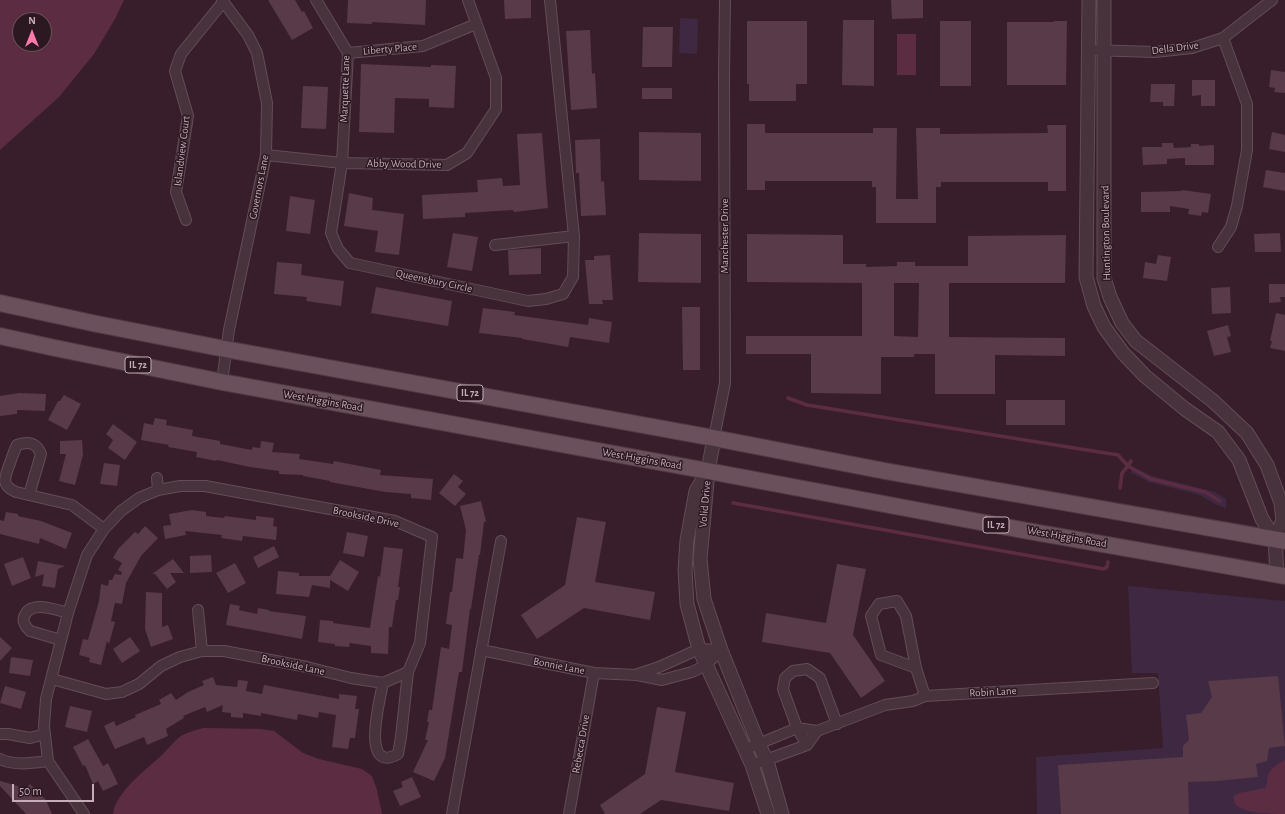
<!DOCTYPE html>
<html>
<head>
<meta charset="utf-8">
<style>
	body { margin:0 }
	#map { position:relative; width:1285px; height:814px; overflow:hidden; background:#381e2a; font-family:"Alegreya Sans",sans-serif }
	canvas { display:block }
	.north { position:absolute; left:12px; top:12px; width:40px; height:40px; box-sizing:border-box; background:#2c1821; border:1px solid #69535d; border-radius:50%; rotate:0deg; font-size:11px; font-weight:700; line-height:16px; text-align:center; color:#c5acb6 }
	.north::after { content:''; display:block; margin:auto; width:14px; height:18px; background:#fe79ae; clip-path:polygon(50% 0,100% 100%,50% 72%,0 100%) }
	.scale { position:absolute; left:12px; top:784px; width:82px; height:18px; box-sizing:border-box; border:2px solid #c5acb6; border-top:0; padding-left:5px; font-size:12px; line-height:14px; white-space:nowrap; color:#c5acb6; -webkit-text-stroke:3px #2c1821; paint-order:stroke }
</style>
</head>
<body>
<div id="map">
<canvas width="1285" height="814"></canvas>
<div class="north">N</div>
<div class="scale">50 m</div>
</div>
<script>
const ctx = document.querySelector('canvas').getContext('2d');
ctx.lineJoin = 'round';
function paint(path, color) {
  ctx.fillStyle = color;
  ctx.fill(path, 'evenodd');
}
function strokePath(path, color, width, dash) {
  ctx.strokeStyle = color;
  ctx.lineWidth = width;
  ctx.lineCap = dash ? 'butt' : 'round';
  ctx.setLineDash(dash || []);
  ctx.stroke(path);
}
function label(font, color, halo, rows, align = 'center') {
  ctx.font = font + ' "Alegreya Sans",sans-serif';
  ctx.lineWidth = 3;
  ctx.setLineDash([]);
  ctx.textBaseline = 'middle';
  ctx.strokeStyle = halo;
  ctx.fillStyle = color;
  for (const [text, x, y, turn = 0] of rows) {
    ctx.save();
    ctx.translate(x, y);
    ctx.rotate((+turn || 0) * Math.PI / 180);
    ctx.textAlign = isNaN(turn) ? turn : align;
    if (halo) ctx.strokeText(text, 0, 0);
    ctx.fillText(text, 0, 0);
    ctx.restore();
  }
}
paint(new Path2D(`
	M680 18 698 19 697 54 679 53Z
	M1135 468 1152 476 1215 492 1226 499V508L1215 504 1200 495 1149 482 1130 472Z
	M1128 586 1285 601V814H1037L1036 757 1163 748 1158 673H1132Z`), '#3f2842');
paint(new Path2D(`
	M0 0H124L115 19 94 54 59 97 0 150ZM20 20H44V44H20Z
	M897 34H916V75H897Z
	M204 728 261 729 274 731 303 753 319 759 362 769 372 776 377 790 382 814H113C116 791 147 769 163 754 169 748 174 741 181 736 188 732 196 730 204 728Z
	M1285 760V814C1273 814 1239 814 1234 802 1234 800 1234 798 1234 796L1239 793 1265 788C1268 783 1267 781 1268 775 1269 770 1280 762 1285 760Z`), '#5c2d42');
strokePath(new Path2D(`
	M788 398 807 405 1118 455 1128 466 1151 479 1205 492 1220 501
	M1120 488 1122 473 1128 466 1131 461
	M733 503 1104 569 1107 567 1108 562`), '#5c2d42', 3.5);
paint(new Path2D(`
	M268 0H295L302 12 304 11 313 28 292 40Z
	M348 0H426L425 25 372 22V24L347 23Z
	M504 0H531V18L505 19Z
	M891 0H923V18L892 19Z
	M843 20H874V86L842 85Z
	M747 21H807V84H796V101H749V84H747Z
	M940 21H971V86H940Z
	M1054 21H1067L1066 85H1007V22H1054Z
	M643 27H673L672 67H642Z
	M590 30 592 74 595 73 597 108 571 110 566 31Z
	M361 64 431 67V65L456 66 454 108 429 107V99L395 98 394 133 359 132Z
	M1271 70 1285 72V93L1274 92 1275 88 1269 87Z
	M1192 80H1215V106H1201V95L1192 96Z
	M1151 84H1175L1174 106H1163V102H1150Z
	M303 86 328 87 326 129 301 128Z
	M642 88H672V99H642Z
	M747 124H765V133H873V128H897L896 199H918L916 128H940V134L1048 133 1047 125H1066V191H1048V182H941V187H936V223H876V187H872V181H765V190H747Z
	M639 132 701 133V181L639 180Z
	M1272 132 1285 135V152L1269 149Z
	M542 133 548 208 514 212 513 210 465 213V217L423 219 422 195 478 192 477 180 502 178 503 186 520 185 517 134Z
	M600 139 601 182 604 181 606 215 581 216 579 173H576L575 140Z
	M1162 143H1173L1174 148 1191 147V144H1199V146L1214 145V165H1185V158L1167 159V164L1143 165 1142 147H1162Z
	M1266 170 1285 173V191L1263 187Z
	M1182 190 1211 194 1208 213 1202 212 1201 216 1188 214 1189 209 1170 206V212H1141V192L1182 191Z
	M349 193 373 198 372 210 404 214 399 255 375 252 378 231 344 226Z
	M290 196 315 200 310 234 286 231Z
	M453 233 478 237 472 271 447 267Z
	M639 233 701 234V283L638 282Z
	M1280 233 1281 252H1255L1254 234Z
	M747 234 843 235V264H866V267L897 266V262H915V266H968V236L1066 235 1065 283H949V337L1065 338V356L995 355V394H935V354H914V357H881V394L811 393V354H746V336H862V283L747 282ZM894 283H919L918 337 894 336Z
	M541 248V274L509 275 508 250Z
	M610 255 613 300H602L603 304H589L585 260H594V256Z
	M1158 255 1171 257 1167 281 1143 278 1145 262 1156 264Z
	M277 262 302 264 301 275 344 281 341 306 306 301 307 297 274 294Z
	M1269 284H1285V297H1280L1281 302 1269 303Z
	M376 287 452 301 448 326 371 313Z
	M1230 287 1231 313 1212 314 1211 288Z
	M682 307H700V370H683Z
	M483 308 515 312 514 315 588 325 589 318 612 322 609 343 570 337 568 347 522 339V338L479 333Z
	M1276 313 1285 315V351L1270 348 1272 341H1270Z
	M1228 325 1231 336 1227 337 1231 352 1214 356 1207 331Z
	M19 393 46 394 45 411 17 410V414L0 416V396Z
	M64 395 81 404 67 430 48 420 58 401H60Z
	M1006 400H1065V425H1006Z
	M155 418 167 420 166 425 193 430 192 436 220 441V444L252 450V447L260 448 261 441 274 443 272 452 300 454 299 459 333 464 334 461 381 470 380 475 433 479 431 500 411 498V494L385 492 330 482V481L303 476V475L279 474V471L250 467 217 460 216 461 196 457 197 452 168 447 169 445 141 440 144 423 153 425Z
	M113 424 137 442 125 460 108 448 113 440 106 434Z
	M82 440 83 455 75 485 59 481 66 454H60V441Z
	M104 463 120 465 117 486 100 484Z
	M454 474 463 481 458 487 466 494 455 506 439 493Z
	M481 501 486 521 484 522 480 555H479L471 609H470L462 672H459L445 758 434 781 413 772 428 740H425L429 722H427L429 710H432L441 647 449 649 452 625 446 624 450 592H452L456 558 463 559 466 530 460 506Z
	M192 510 206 512V516L224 518 225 516 256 520V516L274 518 273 526 277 527 276 540 243 536 242 541 221 538 222 535 185 531 186 535 165 539 163 526 171 525 169 514Z
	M6 512 18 514V516L41 521 72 533 66 549 40 538 39 544 0 534V520L4 521Z
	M577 517 606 522 595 582 655 592 650 620 584 608 537 639 521 615 565 585Z
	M145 526 158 538 141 556 126 583 122 604 115 603 111 621 115 622 109 644 107 641 101 665 89 662 90 658 79 655 83 639 88 640 99 601 101 584 108 586 109 580H112L115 574 121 575 122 572 118 570 122 563 113 558 118 549 135 532 138 534Z
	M347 532 368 536 364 557 343 553Z
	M274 546 279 557 258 568 253 557Z
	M384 547 403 549 398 587H400L398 600H396L392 627H389L388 654 371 653V646L350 643 349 647 335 646V644L318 642 320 620 333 621V623L370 628 378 576 380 577Z
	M211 555 212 572 190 573V556Z
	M23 557 31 578 12 586 4 564Z
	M173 559 184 573H170L176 582 167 589 155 574H152Z
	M340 560 359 572 348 591 330 580V588L312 585 309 597 276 594 278 571 299 573V576H330Z
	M38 561 65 566 58 569 55 588 42 586 44 574 35 577Z
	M235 563 246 583 228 593 216 573Z
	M837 564 866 569 853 635 885 681 861 698 830 653 762 642 766 613 826 623Z
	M146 592 162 593V627L168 625 173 639 151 647 145 629Z
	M230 604 240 606 239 610 257 614 258 608 269 610V611L306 616 302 639 226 625Z
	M0 637 12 648 0 661Z
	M130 637 140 651 122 663 113 649Z
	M11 657 33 660 30 676 9 673Z
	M1278 676 1285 746 1269 748 1267 761 1256 764 1258 777 1217 781 1188 782 1189 814H1061L1058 765 1183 757V746L1189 740 1186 715 1201 713 1212 697 1208 681Z
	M213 677 216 685 237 687 238 680 248 681 246 691 262 694 264 685 339 699V694L357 696 355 709H359L355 738H350L348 749 332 747 336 715 319 712 318 718 298 714 297 720 261 713V716L243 713V718L231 717V713L222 712 223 705 207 712 205 707 183 716 184 718 166 729 168 736 147 745 144 737 115 749 104 726 114 721 116 726 136 717 135 715 161 704 159 700 171 693 176 700 188 692 204 685 202 681Z
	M5 686 26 692 21 709 0 703Z
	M70 706 92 711 87 732 65 727Z
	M657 707 686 712 675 772 734 783 729 811 661 800 640 814H605L600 805 645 774Z
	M88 739 103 766 108 763 118 784 103 791 98 781 93 784 85 765 83 766 73 747Z
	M412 777 421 797 400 806 393 791 403 787 401 782Z
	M0 781 18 786 23 791 30 784 46 800 52 814H26L0 786Z`), '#583a48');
const minor = new Path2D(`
	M222 0 248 35 257 53 267 103 266 155 229 330 222 382
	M316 0 348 53 342 163 331 233 338 249 350 263 528 301 546 299 563 294 573 277 574 236 550 0
	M1088 50 1155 52 1192 48 1223 38 1272 0
	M348 53 423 46 476 24
	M266 155 342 163 447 165 467 153 496 109V78L468 0
	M186 220 176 192 188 116 175 71 181 54 223 2
	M495 245 574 236
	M1218 247 1231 227 1237 206 1247 150V104L1223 38
	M714 438 725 383 724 74 725 0
	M157 478 158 490 180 486H205L395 521 432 537 420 643 408 672 383 683
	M29 495 41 454C36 442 28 441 17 445 14 451 12 457 10 463 5 477 0 485 16 492L72 505 104 529
	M198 610 202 651
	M61 640 30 631C26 627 22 622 24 617 30 599 56 610 68 613
	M481 650 594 673 637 675 662 680 692 672 706 665 721 650
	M916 668 881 655 871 616 879 604 897 601 906 616 916 668 925 696
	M638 674 659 667 699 649 721 650
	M52 679 106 694 122 692 139 684 161 666 180 657 202 651H224L307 667 351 678 383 683
	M383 683C380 699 360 775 398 754L401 737 408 672
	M0 734H8L30 738 45 734
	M807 745 797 728 783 689 785 678 793 671 807 669 820 678 837 724
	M744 750 797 728 817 731
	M0 759C14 766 33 763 48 761L84 814
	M48 761 44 726 46 699 68 613 87 555 104 529 121 511 139 498 158 490
	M752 765 807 745 817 731 885 705 913 701 925 696 1153 683
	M452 814 501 541
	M569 814 594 673`);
const tertiary = new Path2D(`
	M1089 0 1086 277 1094 306 1104 327 1123 353 1145 376 1185 409 1218 432 1239 460 1262 519 1275 539
	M1104 0V278L1110 297 1122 323 1136 341 1213 401 1247 433 1267 465 1281 503 1283 520 1275 539 1277 574
	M714 438 708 471 700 559 704 599 721 650 759 745 767 761 782 814
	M706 474 696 491 687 540 685 570 687 604 699 649 752 765 768 814`);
const primary = new Path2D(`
	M0 303 97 324 225 349 714 438 885 471 1285 541
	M0 336 55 348 222 382 708 471 1028 531 1285 576`);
strokePath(minor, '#634d56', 12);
strokePath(tertiary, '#634d56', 15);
strokePath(primary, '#4f3942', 18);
strokePath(minor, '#48323c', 10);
strokePath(tertiary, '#48323c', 13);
strokePath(primary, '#69505b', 16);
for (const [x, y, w] of [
	[138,365,26],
	[470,393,26],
	[996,525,26]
]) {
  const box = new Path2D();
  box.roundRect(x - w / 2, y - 8, w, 16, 3);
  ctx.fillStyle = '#2c1821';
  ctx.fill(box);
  strokePath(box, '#c5acb6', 1);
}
label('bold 10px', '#c5acb6', null, [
	["IL 72",138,365],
	["IL 72",470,393],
	["IL 72",996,525]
]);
label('11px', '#c5acb6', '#2c1821', [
	["Della Drive",1175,48,-7],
	["Liberty Place",390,49,-5],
	["Marquette Lane",345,89,-88],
	["Islandview Court",182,151,-83],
	["Abby Wood Drive",404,164,1],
	["Governors Lane",259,187,-79],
	["Huntington Boulevard",1106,233,-91],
	["Manchester Drive",725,236,-90],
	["Queensbury Circle",434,281,12],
	["West Higgins Road",323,401,10],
	["West Higgins Road",642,459,10],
	["Volid Drive",705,504,-85],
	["Brookside Drive",366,517,12],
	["West Higgins Road",1067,537,10],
	["Brookside Lane",293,665,12],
	["Bonnie Lane",559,666,11],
	["Robin Lane",993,692,-3],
	["Rebecca Drive",581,744,-80]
]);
</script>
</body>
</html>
